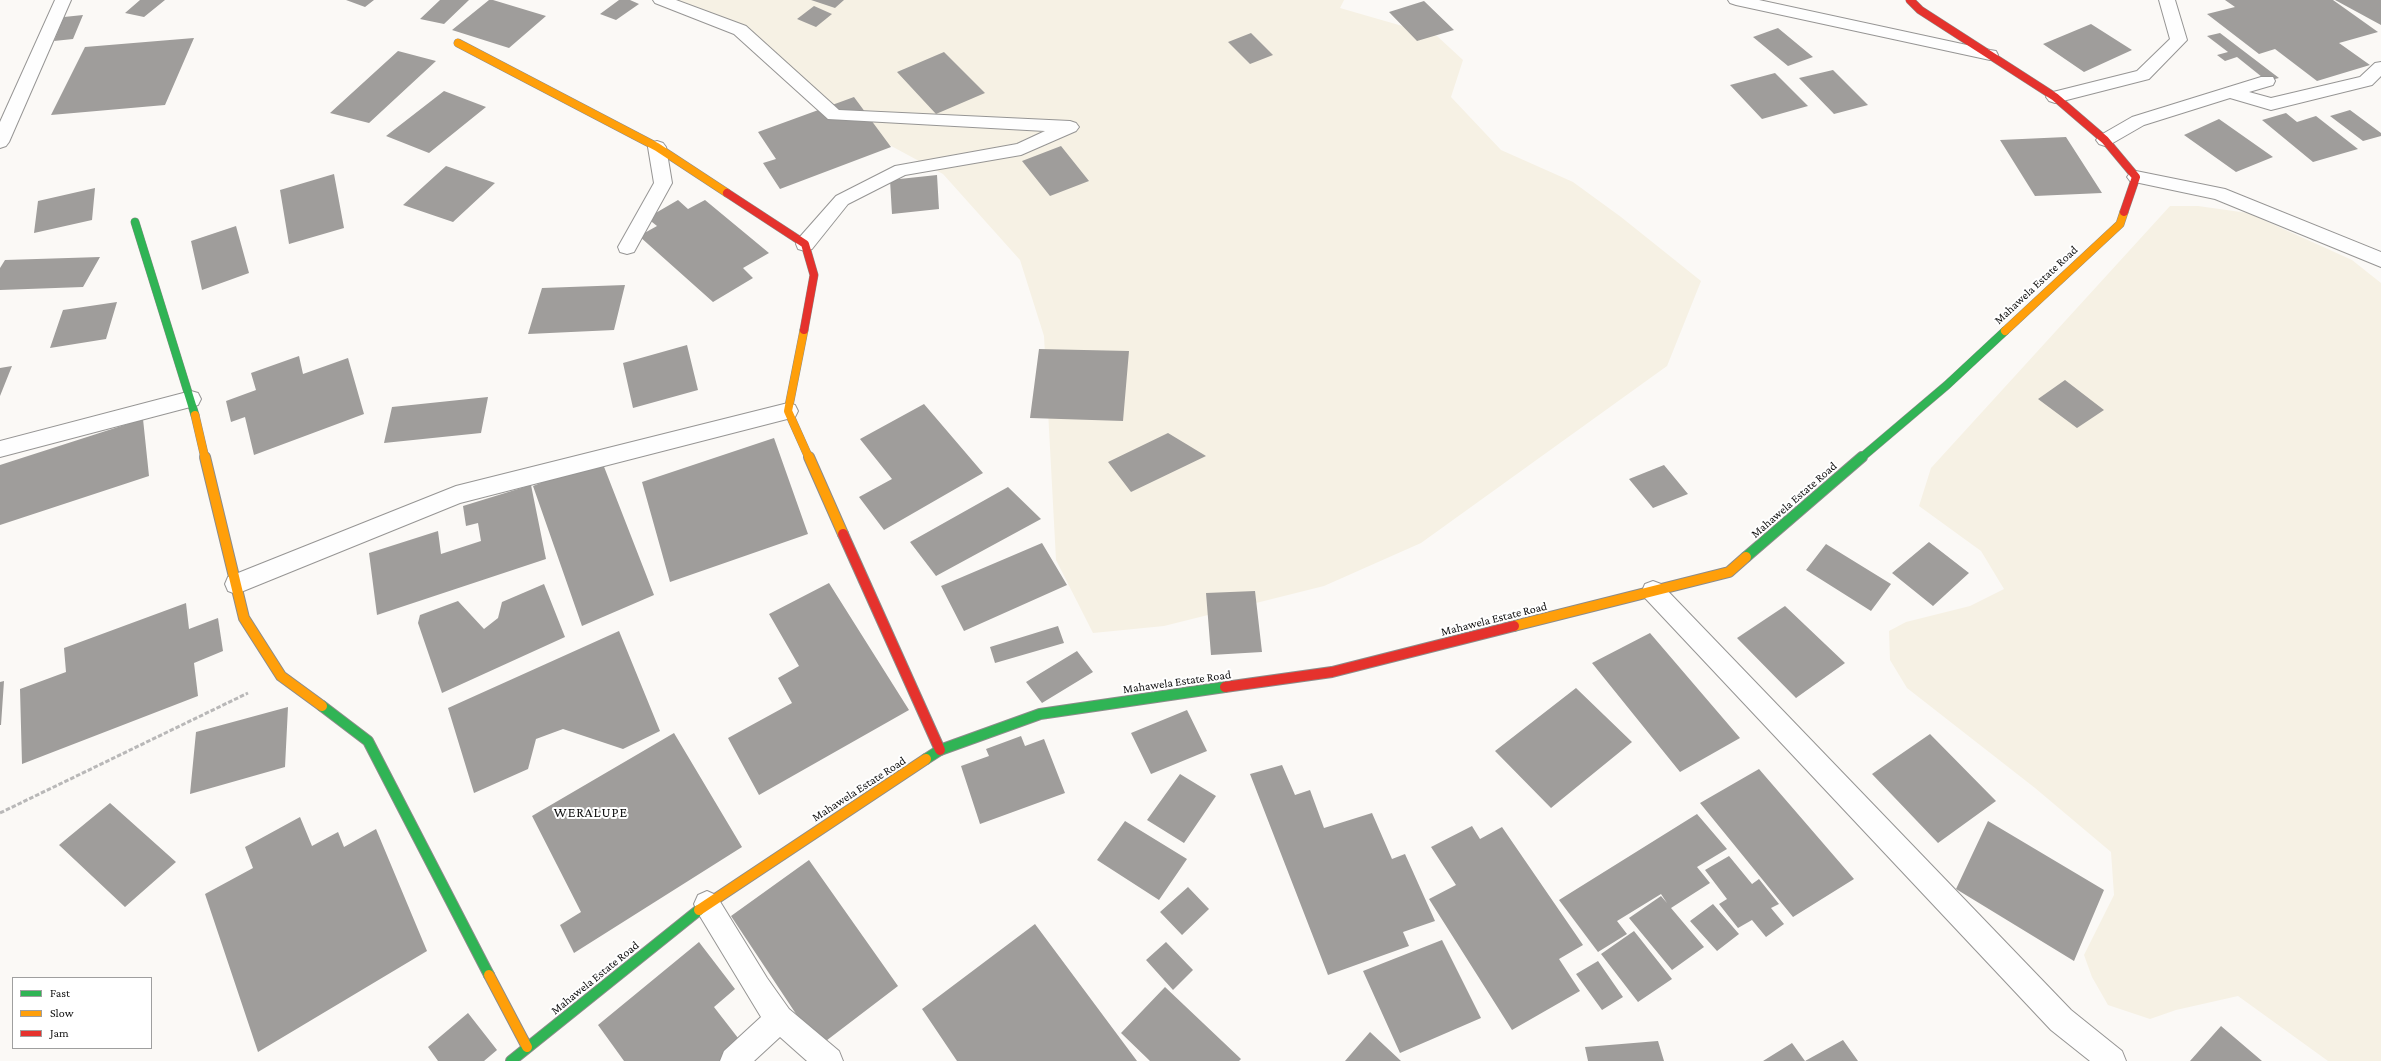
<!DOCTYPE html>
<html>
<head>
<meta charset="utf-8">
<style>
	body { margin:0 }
	#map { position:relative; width:2381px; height:1061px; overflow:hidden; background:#fbf9f6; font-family:"Crimson Pro",serif }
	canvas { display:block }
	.legend { position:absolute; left:12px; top:977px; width:140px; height:72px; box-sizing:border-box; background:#fff; border:1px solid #9f9f9f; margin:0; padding:5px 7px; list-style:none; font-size:12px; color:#101010 }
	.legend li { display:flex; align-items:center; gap:8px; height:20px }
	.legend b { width:20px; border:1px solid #9f9f9f }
</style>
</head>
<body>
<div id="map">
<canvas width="2381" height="1061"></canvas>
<ul class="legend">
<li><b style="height:5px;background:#30b455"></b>Fast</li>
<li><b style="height:5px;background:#ff9f0a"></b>Slow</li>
<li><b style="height:5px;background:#e5322d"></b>Jam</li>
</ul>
</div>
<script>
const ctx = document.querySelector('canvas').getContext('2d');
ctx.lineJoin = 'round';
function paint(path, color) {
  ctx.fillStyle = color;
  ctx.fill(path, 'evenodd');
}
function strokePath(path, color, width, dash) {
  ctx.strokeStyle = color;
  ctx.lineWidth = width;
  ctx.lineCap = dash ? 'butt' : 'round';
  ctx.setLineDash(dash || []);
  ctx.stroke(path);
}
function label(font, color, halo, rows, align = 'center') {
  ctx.font = font + ' "Crimson Pro",serif';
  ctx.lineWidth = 4;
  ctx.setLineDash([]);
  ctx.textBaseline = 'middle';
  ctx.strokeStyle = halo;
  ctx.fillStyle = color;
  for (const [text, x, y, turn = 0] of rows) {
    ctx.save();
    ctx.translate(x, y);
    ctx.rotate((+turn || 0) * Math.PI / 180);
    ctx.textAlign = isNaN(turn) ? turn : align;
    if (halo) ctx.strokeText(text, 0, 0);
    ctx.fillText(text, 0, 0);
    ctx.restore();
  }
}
paint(new Path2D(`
	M661 0H1344L1340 8 1437 36 1463 60 1451 97 1501 150 1573 182 1621 217 1701 281 1667 366 1421 543 1324 586 1164 626 1093 633 1056 560 1044 336 1020 260 943 174 834 115 740 30Z
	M2170 206H2198L2248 213 2352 260 2381 283V1061H2328L2238 996 2176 1010 2150 1019 2108 1005 2092 977 2084 955 2114 895 2111 852 2035 788 1907 688 1890 660 1889 631 1906 622 1970 606 2004 589 1981 551 1919 506 1931 468Z`), '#f6f1e4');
paint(new Path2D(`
	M140 0H165L144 17 125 13Z
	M346 0H374L365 7Z
	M440 0H469L444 24 420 19Z
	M489 0H493L546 16 509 48 452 30Z
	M619 0H630L639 4 616 20 600 14Z
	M811 0H844L835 8Z
	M2225 0H2333L2378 32 2339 43 2370 65 2317 81 2275 49 2259 54 2207 14 2235 7Z
	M2335 0H2381V25Z
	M1424 1 1454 30 1417 41 1389 12Z
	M814 6 832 14 816 27 797 19Z
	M83 15 73 39 54 41 64 17Z
	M2091 24 2132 50 2084 72 2043 44Z
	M1778 28 1813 57 1788 66 1753 37Z
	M1251 33 1273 55 1250 64 1228 42Z
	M2220 33 2279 78 2267 81 2237 57 2225 61 2217 55 2228 52 2207 36Z
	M194 38 165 105 51 115 85 47Z
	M398 51 436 61 369 123 330 113Z
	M944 52 985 93 936 114 897 72Z
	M1833 70 1868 105 1834 114 1799 78Z
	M1775 73 1808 106 1762 119 1730 85Z
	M444 91 486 107 429 153 386 136Z
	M854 97 891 147 780 189 763 163 776 159 758 132Z
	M2350 110 2381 133V136L2363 141 2330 116Z
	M2286 113 2297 122 2316 116 2358 149 2313 162 2262 120Z
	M2219 119 2273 157 2236 172 2184 135Z
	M2066 137 2102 193 2035 196 2000 140Z
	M1061 146 1089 181 1050 196 1022 161Z
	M446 166 495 183 453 222 403 205Z
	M334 174 344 228 289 244 280 190Z
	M937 175 939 209 892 214 890 180Z
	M95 188 92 220 34 233 38 201Z
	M678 200 688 209 705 200 769 253 743 268 753 278 713 302 639 236 657 226 647 218Z
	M236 226 249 273 202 290 191 241Z
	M100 257 83 287 0 290V268L5 260Z
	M625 285 614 330 528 334 542 288Z
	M117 302 106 339 50 348 63 310Z
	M687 345 698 390 633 408 623 363Z
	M1039 349 1129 351 1123 421 1030 418Z
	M299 356 303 374 348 358 364 414 254 455 245 417 231 422 226 401 256 390 251 373Z
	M12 366 0 396V368Z
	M2065 380 2104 410 2077 428 2038 399Z
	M488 397 481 433 384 443 392 407Z
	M924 404 983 473 884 530 859 497 892 479 860 439Z
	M143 419 149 476 0 525V465Z
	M1168 433 1206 456 1131 492 1108 462Z
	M774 438 808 534 670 582 642 482Z
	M601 459 654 595 582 626 533 486Z
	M1664 465 1688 494 1653 508 1629 479Z
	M531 485 546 559 377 615 369 553 438 531 441 554 481 541 478 523 466 526 463 506Z
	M1008 487 1041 519 936 576 910 542Z
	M1929 542 1969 573 1933 606 1892 573Z
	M1042 543 1067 585 964 631 941 586Z
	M1826 544 1891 584 1871 611 1806 570Z
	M829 583 909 710 759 795 728 738 792 703 778 678 799 666 769 614Z
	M544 584 565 637 442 693 418 623 420 615 458 601 484 629 498 618 502 602Z
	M1255 591 1262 652 1211 655 1206 593Z
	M186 603 189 629 218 618 223 651 194 663 198 696 22 764 20 689 66 672 64 648Z
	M1785 606 1845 663 1796 698 1737 638Z
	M1058 626 1064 643 995 663 990 647Z
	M619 631 660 731 623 749 563 729 536 739 528 769 474 793 448 708Z
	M1650 633 1740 738 1680 772 1592 663Z
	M1077 651 1093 672 1042 703 1026 682Z
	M4 681 1 725H0V682Z
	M1576 688 1632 742 1551 808 1495 751Z
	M288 707 285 767 190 794 196 732Z
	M1187 710 1207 751 1151 774 1131 733Z
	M674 733 742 847 574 953 560 925 581 912 532 816Z
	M1930 734 1996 801 1938 843 1872 774Z
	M1021 736 1025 746 1044 739 1065 793 980 824 961 766 989 756 986 749Z
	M1282 765 1295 795 1310 790 1324 828 1372 813 1392 859 1405 854 1435 921 1403 932 1409 946 1328 975 1250 774Z
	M1759 769 1854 879 1793 917 1700 803Z
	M1180 774 1216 796 1184 843 1147 820Z
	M110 803 176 862 125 907 59 845Z
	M1697 814 1727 849 1697 867 1710 883 1671 908 1704 947 1672 970 1629 918 1661 896 1667 903 1661 894 1617 921 1627 934 1598 952 1559 900Z
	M300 817 312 846 338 832 344 847 376 829 427 951 258 1052 205 894 253 868 245 847Z
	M1125 821 1187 859 1159 900 1097 860Z
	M1988 821 2104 890 2074 961 1956 889Z
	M1472 826 1480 839 1502 827 1583 945 1559 959 1580 991 1512 1030 1429 899 1456 885 1431 847Z
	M1729 856 1752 884 1759 879 1779 904 1771 908 1784 924 1766 937 1752 920 1738 928 1719 904 1727 899 1705 870Z
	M809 860 898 986 818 1047 731 916Z
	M1188 887 1209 909 1182 935 1160 912Z
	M1713 904 1739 934 1717 951 1690 921Z
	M1035 924 1137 1061H957L922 1009Z
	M1634 931 1672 979 1638 1002 1601 954Z
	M1442 940 1481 1018 1400 1053 1363 971Z
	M699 942 735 989 714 1007 745 1047 730 1061H624L598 1025Z
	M1166 942 1193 970 1173 990 1146 960Z
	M1598 961 1623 997 1602 1010 1576 974Z
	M1165 987 1241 1059 1239 1061H1150L1121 1033Z
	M468 1013 497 1050 484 1061H438L428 1047Z
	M2221 1026 2262 1061H2190Z
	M1370 1032 1401 1061H1345Z
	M1843 1040 1858 1061H1805Z
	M1658 1041 1664 1061H1588L1585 1047Z
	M1792 1043 1805 1061H1763Z`), '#9f9d9b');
const street = new Path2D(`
	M55 0H71L9 142 6 146 0 148V122Z
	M653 0H676L746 26 839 110 1070 121 1076 123 1079 127 1076 131 1021 155 905 175 848 204 812 249 805 251 798 249 796 244 798 239 836 196 895 166 1017 144 1045 131 828 119 734 34 655 3Z
	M1728 0H1759L1990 50 1996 51 1998 55 1996 59 1990 60 1736 5 1730 3Z
	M2159 0H2175L2187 40 2149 79 2055 103 2049 101 2046 97 2049 93 2137 71 2170 39Z
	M2381 62V76L2372 85 2271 110 2230 98 2144 125 2111 144 2105 146 2099 144 2096 140 2099 136 2132 117 2261 77H2273L2275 81 2273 85 2249 92 2271 98 2360 77 2375 63Z
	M657 141 663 143 666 147 672 183 634 252 627 254 620 252 618 247 654 183 648 147 651 143Z
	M2136 171 2225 189 2381 252V267L2215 199 2130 181 2127 177 2130 173Z
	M191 391 198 393 201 399 198 405 0 457V441Z
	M788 403 795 405 798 411 795 417 460 503 236 594 228 591 225 584 228 577 456 486Z
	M1653 581 1661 584 2071 1010 2122 1051 2126 1061H2090L2051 1030 1645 598 1642 591 1645 584Z
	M707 891 716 895 767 978 789 1009 839 1051 843 1061H807L780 1037 754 1061H720L724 1051 761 1017 698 913 694 904 698 895Z`);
const fastFar1 = new Path2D(`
	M135 222 195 415
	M1861 458 1947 385 2005 331`);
const fast = new Path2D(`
	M1746 557 1862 457
	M322 706 368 741 489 975
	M926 759 940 750 1040 714 1225 687
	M511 1061 699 910`);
const slowFar1 = new Path2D(`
	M458 43 657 147 727 193
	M804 330 788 411 809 458
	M2005 331 2120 224 2124 212
	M195 415 205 458`);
const slow = new Path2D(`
	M205 457 244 618 281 676 322 706
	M809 457 843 534
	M1514 626 1729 572 1746 557
	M699 910 926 759
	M489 975 527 1047`);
const jamFar1 = new Path2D(`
	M1910 0 1920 10 2055 97 2105 140 2136 177 2124 212
	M727 193 805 244 814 275 804 330`);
const jam = new Path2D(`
	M843 534 940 750
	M1225 687 1332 672 1514 626`);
strokePath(street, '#969594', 2);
strokePath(fastFar1, '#8c8c8a', 9);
strokePath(fast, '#8c8c8a', 12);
strokePath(slowFar1, '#8c8c8a', 9);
strokePath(slow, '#8c8c8a', 12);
strokePath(jamFar1, '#8c8c8a', 9);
strokePath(jam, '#8c8c8a', 12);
strokePath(new Path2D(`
	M0 813 248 693`), '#b9b8b8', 3, [4.5, 2]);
paint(street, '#fefefe');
strokePath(fastFar1, '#30b455', 8);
strokePath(fast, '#30b455', 10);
strokePath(slowFar1, '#ff9f0a', 8);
strokePath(slow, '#ff9f0a', 10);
strokePath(jamFar1, '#e5322d', 8);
strokePath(jam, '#e5322d', 10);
label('12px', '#101010', '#fff', [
	["Mahawela Estate Road",2036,285,-43],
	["Mahawela Estate Road",1794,500,-41],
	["Mahawela Estate Road",1494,619,-14],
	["Mahawela Estate Road",1177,682,-8],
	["Mahawela Estate Road",859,789,-33],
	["Mahawela Estate Road",595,978,-39]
]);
ctx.letterSpacing = '1px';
label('14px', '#101010', '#fff', [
	["WERALUPE",591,813]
]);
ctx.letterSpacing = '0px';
</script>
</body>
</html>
